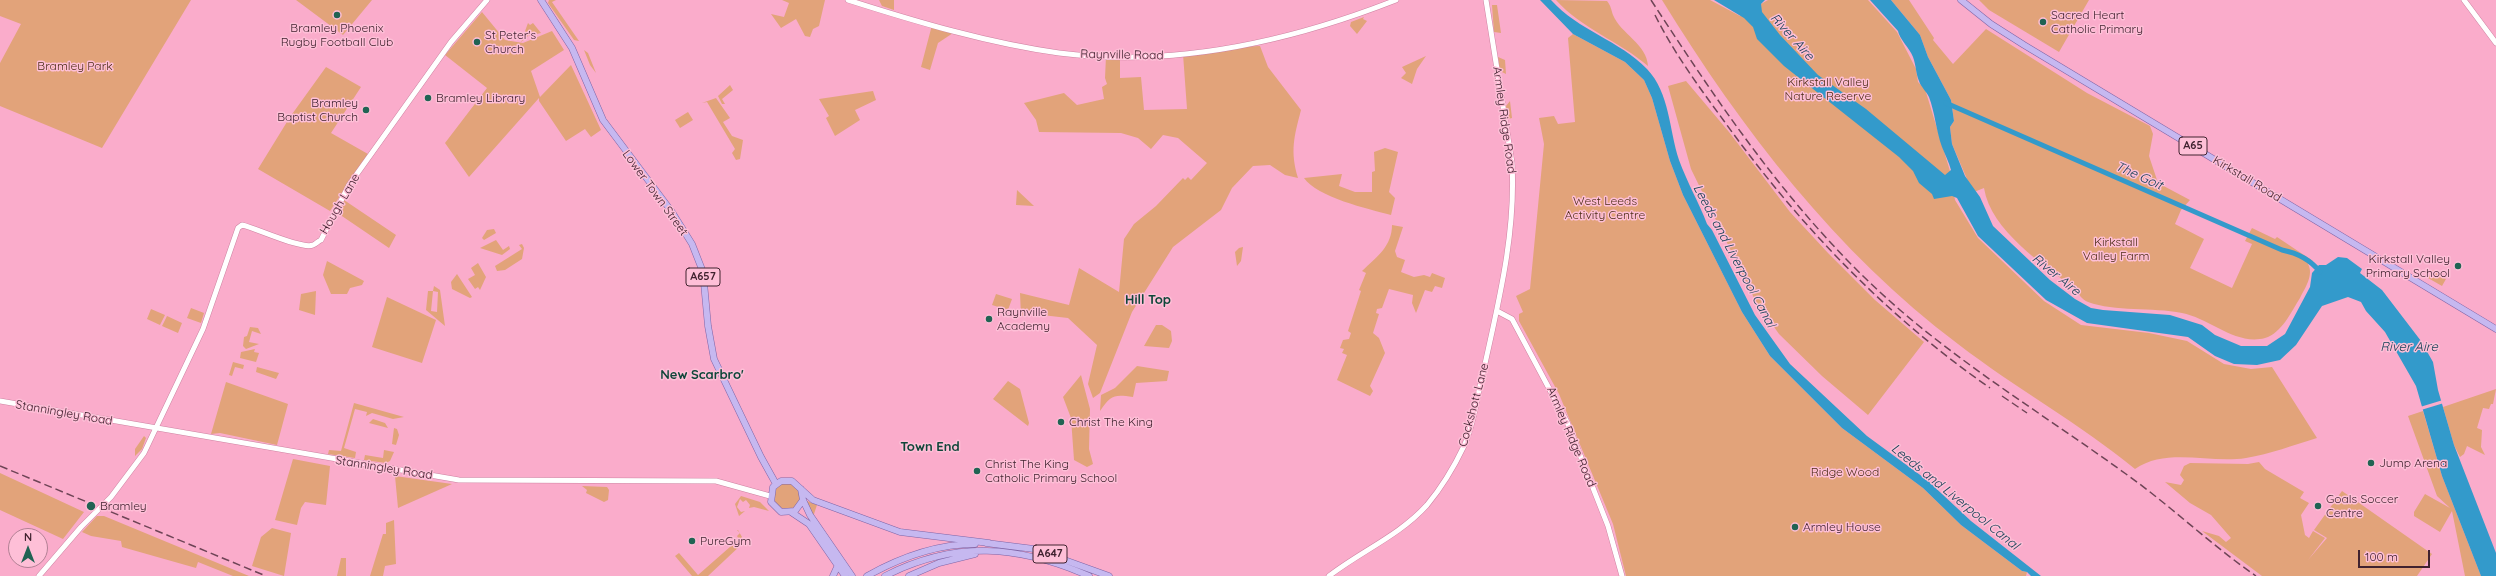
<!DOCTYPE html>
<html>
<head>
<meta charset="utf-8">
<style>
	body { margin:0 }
	#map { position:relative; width:2496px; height:576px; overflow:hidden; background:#faaccb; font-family:Quicksand,sans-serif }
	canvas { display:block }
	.north { position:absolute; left:8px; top:528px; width:40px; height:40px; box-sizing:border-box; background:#febfd7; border:1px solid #b28094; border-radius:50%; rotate:0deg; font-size:11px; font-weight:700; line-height:16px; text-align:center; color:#40222f }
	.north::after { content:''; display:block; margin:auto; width:14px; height:18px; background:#206353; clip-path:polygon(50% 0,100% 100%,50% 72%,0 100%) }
	.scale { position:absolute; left:2358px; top:550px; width:72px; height:18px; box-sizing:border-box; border:2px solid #40222f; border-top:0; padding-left:5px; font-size:12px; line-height:14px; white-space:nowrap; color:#40222f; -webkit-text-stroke:3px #febfd7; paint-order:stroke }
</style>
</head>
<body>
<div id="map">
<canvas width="2496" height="576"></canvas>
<div class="north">N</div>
<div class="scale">100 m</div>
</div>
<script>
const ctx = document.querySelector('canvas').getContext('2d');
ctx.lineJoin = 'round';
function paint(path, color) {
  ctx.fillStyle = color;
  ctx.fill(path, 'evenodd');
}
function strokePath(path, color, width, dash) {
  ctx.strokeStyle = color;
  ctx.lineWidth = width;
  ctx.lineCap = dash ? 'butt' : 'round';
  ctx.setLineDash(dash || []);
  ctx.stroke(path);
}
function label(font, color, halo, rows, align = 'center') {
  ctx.font = font + ' Quicksand,sans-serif';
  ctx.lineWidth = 3;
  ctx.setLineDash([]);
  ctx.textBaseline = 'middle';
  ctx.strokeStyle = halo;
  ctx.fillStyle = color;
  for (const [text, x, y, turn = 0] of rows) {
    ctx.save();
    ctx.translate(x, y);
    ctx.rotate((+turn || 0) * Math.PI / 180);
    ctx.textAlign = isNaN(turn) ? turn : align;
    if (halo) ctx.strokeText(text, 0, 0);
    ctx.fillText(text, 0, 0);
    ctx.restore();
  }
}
paint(new Path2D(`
	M0 0H191L102 148 0 106V63L21 24 0 16Z
	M296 0H372L343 35Z
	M549 0H556L552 2 579 41 574 40 548 3Z
	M782 0H825L819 26 813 29 810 37 805 36 796 19 781 28 771 14 784 17 789 3Z
	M879 0H894V10L882 6Z
	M1556 0 1607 1C1611 6 1611 9 1613 15 1621 34 1647 44 1648 66 1619 41 1582 29 1556 0Z
	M1662 0H1710L1740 16 1768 0H1868L1897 32 1916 69 1918 82 1925 89 1950 171 1955 200 1978 238 2044 301 2081 325 2149 333 2187 341 2224 364 2251 369 2272 367 2317 438C2294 445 2270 454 2246 458 2210 464 2167 447 2135 469 2079 423 2015 388 1958 344 1836 252 1742 130 1662 0Z
	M1891 0H1909L1934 38 1933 40 1953 64 1986 29 2087 93 2150 126 2153 134 2149 156 2158 183 2190 200 2181 210 2175 224 2204 239 2190 268 2232 288 2252 244 2245 241 2252 228 2275 239 2277 237 2313 261 2308 264C2314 275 2305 288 2300 298 2291 312 2282 333 2265 338 2236 346 2209 318 2182 313 2152 307 2115 312 2088 302 2082 300 2079 294 2075 289 2043 264 1991 231 1984 188L1974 192 1970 186 1952 144 1950 127 1954 121 1951 100 1928 57 1920 35Z
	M1979 0H2089L2059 52 1989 10Z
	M1492 5H1497L1501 33 1494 32Z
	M482 12 505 40 523 43 552 31 564 50 531 71 540 97 571 65 601 130 591 137 585 129 566 141 539 101V98L469 177 445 143 487 88 445 55Z
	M1364 17 1363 19 1367 21 1357 34 1350 26 1351 22Z
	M528 23 530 25 533 23 541 33 528 36 521 42Z
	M932 25 956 31 938 43 930 70 921 67Z
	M1573 34 1625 62 1644 80 1652 98 1670 161 1683 195 1742 312 1770 356 1842 428 1923 488 1961 525 2022 571 2027 572 2026 576H1626L1613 524 1559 394 1519 321V314L1523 312 1516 296 1530 289 1544 144 1539 118 1554 116 1558 124 1575 122 1568 38Z
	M1260 46 1268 67 1301 110C1294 137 1290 151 1298 178L1285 175 1270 165 1253 166 1232 188 1221 210 1173 247 1132 312 1100 393 1093 398 1088 384 1097 345 1068 318 1033 314 1021 316 1020 293 1069 305 1079 268 1119 292 1124 239 1134 224 1156 206 1183 178 1185 180 1188 177 1191 180 1207 163 1178 138 1163 135 1151 149 1138 138 1121 133 1039 132 1036 120 1024 103 1064 93 1077 105 1104 99 1102 87 1107 84 1105 78 1106 56 1120 57V78L1141 77 1144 110 1187 109 1183 54 1237 47Z
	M584 50 588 53 596 73 590 65Z
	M1426 56 1417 69 1412 84 1401 78 1406 73 1402 67Z
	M1498 57 1505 60 1506 74 1500 71Z
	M326 67 361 87 331 133 368 154 330 211 258 169 290 117Z
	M1686 81 1729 132 1790 212 1828 253 1875 300 1924 342 1868 415 1822 376 1779 334 1755 300 1691 169 1668 86Z
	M730 85 733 90 722 99 725 104H722L718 96Z
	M873 91 876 100 855 110 860 120 835 136 826 118 829 116 819 99Z
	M716 98 730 118 723 122 732 136 743 140 740 159 736 160 732 153 735 149 707 102 702 103Z
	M1510 101 1512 118 1508 119 1506 106Z
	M688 112 693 120 680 128 675 120Z
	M1385 148 1398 152 1389 192 1395 198 1391 215C1368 209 1317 197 1304 178L1342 174 1339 186 1355 192H1372V172L1375 171 1374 152Z
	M1017 190 1034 206 1016 205Z
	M344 200 396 235 389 248 336 212Z
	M1392 225 1403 227 1395 251 1397 257 1405 260 1401 272 1414 277 1424 275 1430 277 1432 273 1445 278 1442 288 1435 286 1432 292 1425 290 1416 313 1412 303 1413 295 1389 289 1382 308 1377 309 1376 313 1379 314 1373 333 1379 338 1385 353 1370 386 1373 391 1370 396 1337 380 1347 355 1342 353 1344 349 1340 348 1343 340 1349 339 1351 333 1348 331 1361 291 1359 290 1366 273 1362 271C1377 257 1392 246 1392 225Z
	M494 229 496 233 484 240 482 238 487 230Z
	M496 240 503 250 509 246 510 249 502 255 480 248Z
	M522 244 524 248 522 259 505 270 497 271 495 266 522 249 519 245Z
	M1243 247 1241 261 1237 266 1235 252 1239 248Z
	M327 261 364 281 362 285 350 288 347 294H331L323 275Z
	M478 263 486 277 480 290 478 287 475 289 468 279 475 275 471 268Z
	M2433 270 2446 279 2442 286 2428 278Z
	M457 274 472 297 470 298 452 289 451 282Z
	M434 286 440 290 445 326 426 310 428 291H433ZM433 291 438 292 437 312 431 311Z
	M316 291 315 315 299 310 301 294Z
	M996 294 1012 299 1008 310 992 305Z
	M387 297 436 320 422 363 372 347Z
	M191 308 204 313 201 323 187 318Z
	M151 309 165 315 160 325 147 319Z
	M167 316 182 323 178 333 162 326Z
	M1156 325H1162L1171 331 1172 341 1169 348 1144 346Z
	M250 327 258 328 261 334 252 331 249 342 259 344 246 349 243 346 244 337 247 336Z
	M255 349 254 352 259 353 256 362 240 358 241 352Z
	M233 362 244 365 243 369 235 367 232 376 229 375Z
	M1137 366 1169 371 1167 381 1136 383 1133 397C1114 394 1111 395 1100 411L1101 395 1115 388Z
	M257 367 279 373 276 379 256 372Z
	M1081 375 1090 409 1089 449 1093 464 1087 467 1074 460 1071 418 1063 397Z
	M1008 381 1020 389 1029 423 1028 426 993 399Z
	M226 382 288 404 277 445 220 433 211 434Z
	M2496 389 2493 404H2491L2489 409 2483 408 2477 428 2482 430 2481 447 2485 455 2467 446 2464 454 2460 457 2454 445 2443 407Z
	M354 403 404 417 393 419 372 413 366 416 367 412 355 409 344 448 356 452 355 458 328 454 329 450 341 451Z
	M2423 411 2442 476 2481 576H2465L2452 511 2440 532 2414 516V512L2425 494 2450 508 2437 496 2408 416Z
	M373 419 385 423 388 428 369 423Z
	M394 428 397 429 399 435 396 445 392 444Z
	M144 436 146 438 142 449 135 456V449Z
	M384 450 394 452 390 461 386 463 364 460 365 455 383 458Z
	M293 459 330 466 326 505 305 502 301 508 297 525 275 520Z
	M2259 462 2265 469 2304 492 2300 498 2309 503 2301 515 2305 535 2309 538 2313 531 2325 538 2308 560 2327 538 2314 530 2342 491 2432 554 2417 576H2262L2202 531 2219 536 2226 542 2231 538 2211 515 2190 503 2165 482 2181 485 2184 480 2180 475 2184 466 2190 463 2248 464Z
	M0 473 84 512 63 539 0 510Z
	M395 476 452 484 398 508Z
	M774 496a13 13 0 1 1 26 0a13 13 0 1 1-26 0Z
	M582 486 607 487 609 490 608 500 604 502 586 493 587 490Z
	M741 496 760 502 769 511 754 507 749 508 750 505 746 500 743 502 740 499 737 507 741 512 745 511 739 516 735 504Z
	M807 501 817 505 813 517 807 503Z
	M97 516H104L249 576H233L198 562 196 568 122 547 121 541 91 536 82 532Z
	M394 520 396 564 385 566 383 576H370L383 534H386V523Z
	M272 528 291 533 284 576 252 566 261 537Z
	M737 530H738L742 537V544L708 576H692L675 556 679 553 698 575 739 539 737 536 740 533Z
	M341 558H346V576H337Z`), '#e2a37a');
paint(new Path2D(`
	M1540 0H1551C1579 31 1619 40 1647 69 1670 93 1669 130 1679 160 1687 182 1699 203 1707 224L1712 230 1755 315 1790 364 1867 436 1927 480 1971 521 2041 576H2031L2027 572 2022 571 1961 525 1923 488 1842 428 1770 356 1742 312 1683 195 1670 161 1652 98 1644 80 1625 62 1573 34Z
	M1714 0H1765L1761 4 1762 12 1780 35 1818 75 1866 109 1945 175 1951 170C1949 162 1945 155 1942 147 1936 130 1935 113 1929 97 1926 91 1921 87 1919 81 1916 74 1916 65 1913 57 1910 49 1899 38 1898 31L1870 0H1891L1920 35 1928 57 1951 100 1954 121 1950 127 1952 144 1965 176 1980 197 1993 226 2050 280 2075 299 2091 308 2103 310 2170 315 2202 325 2215 335 2241 346H2267L2285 334 2310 287 2312 273 2319 265H2326L2338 257 2347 258 2362 269 2360 273 2382 290 2421 341 2433 362 2438 390 2454 445 2496 553V576H2481L2442 476 2416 386 2385 332 2366 311 2361 302 2348 297 2322 306 2296 345 2280 360 2257 365 2234 364 2215 356 2188 337 2087 323 2046 300 1978 236 1957 198 1952 196 1934 199 1932 194 1919 183 1913 171 1899 157 1784 66 1757 39 1753 27 1744 18Z`), '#339acb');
paint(new Path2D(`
	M2443 400 2444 403 2421 410 2420 407Z`), '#faaccb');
strokePath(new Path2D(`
	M1946 103 2282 250C2297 253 2310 259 2320 272`), '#339acb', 5);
const minor = new Path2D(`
	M848 0C917 22 988 43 1059 53 1174 68 1289 42 1396 0
	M2464 0 2496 43
	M1497 311 1512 319 1567 422 1608 526 1622 576
	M0 401 459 480 716 481 770 496
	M39 576 81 527 111 497 144 453 203 329 238 228 242 225C256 228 302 250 313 245 316 244 318 241 321 240L349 185 451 42 487 0
	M1329 576C1361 551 1399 536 1427 505 1442 487 1454 467 1464 446 1474 424 1477 396 1483 373 1498 304 1516 235 1512 163L1486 0`);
const major = new Path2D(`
	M541 0 572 48 603 120 672 212 692 244 703 272 708 326 714 359 761 457 776 484
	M1961 0 1991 24 2024 45 2496 329
	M801 489 803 500 795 511 781 512 771 502 773 487 781 481H792L813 500 900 532 989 543
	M803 500 810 515 852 576
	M791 512 809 524 845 576
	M986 543 1034 549 1109 576
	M833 576 838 565
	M867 576C901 557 936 544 975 544
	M885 576C956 540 1018 545 1089 576
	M909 576 939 563 975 554`);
strokePath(minor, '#cd82a1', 6);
strokePath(major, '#7e64a6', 7);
strokePath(minor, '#fff', 5);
strokePath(major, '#c6b8f0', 6);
strokePath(new Path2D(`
	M1651 0C1724 112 1798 222 1900 310 1971 371 2050 419 2126 474 2171 506 2211 545 2256 576
	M1655 15C1674 53 1699 87 1724 121 1799 225 1885 315 1990 388
	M2002 396 2027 413
	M0 466 266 576`), '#6e4456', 1.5, [8, 4]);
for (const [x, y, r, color] of [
	[337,15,4,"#206353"],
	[2043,22,4,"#206353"],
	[477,42,4,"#206353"],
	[428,98,4,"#206353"],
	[366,110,4,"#206353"],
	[2458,266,4,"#206353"],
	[989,319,4,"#206353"],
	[1061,422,4,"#206353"],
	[2371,463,4,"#206353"],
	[977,471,4,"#206353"],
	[91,506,5,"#206353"],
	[2318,506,4,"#206353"],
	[1795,527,4,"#206353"],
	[692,541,4,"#206353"]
]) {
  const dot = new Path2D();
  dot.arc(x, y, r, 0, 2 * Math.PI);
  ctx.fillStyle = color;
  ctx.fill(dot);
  strokePath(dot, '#febfd7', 1.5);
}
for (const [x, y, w] of [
	[2193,146,28],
	[703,277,34],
	[1050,554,34]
]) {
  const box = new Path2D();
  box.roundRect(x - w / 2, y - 9, w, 18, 3);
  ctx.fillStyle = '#febfd7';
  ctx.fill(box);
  strokePath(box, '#40222f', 1);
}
label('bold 11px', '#40222f', null, [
	["A65",2193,146],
	["A657",703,277],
	["A647",1050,554]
]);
label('12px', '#40222f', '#febfd7', [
	["Sacred Heart",2051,15],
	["Catholic Primary",2051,29],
	["Bramley Phoenix",337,28,"center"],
	["Rugby Football Club",337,42,"center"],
	["St Peter's",485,35],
	["Church",485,49],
	["Bramley Library",436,98],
	["Bramley",358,103,"right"],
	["Baptist Church",358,117,"right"],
	["Kirkstall Valley",2450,259,"right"],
	["Primary School",2450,273,"right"],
	["Raynville",997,312],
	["Academy",997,326],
	["Christ The King",1069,422],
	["Jump Arena",2379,463],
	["Christ The King",985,464],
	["Catholic Primary School",985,478],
	["Goals Soccer",2326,499],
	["Centre",2326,513],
	["Bramley",100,506],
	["Armley House",1803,527],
	["PureGym",700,541]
], 'left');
label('12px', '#40222f', '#febfd7', [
	["Raynville Road",1122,55,1],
	["Armley Ridge Road",1504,120,82],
	["Kirkstall Road",2247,179,31],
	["Lower Town Street",655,193,54],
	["Hough Lane",340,204,-60],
	["Cockshott Lane",1474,405,-75],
	["Stanningley Road",64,413,10],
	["Armley Ridge Road",1571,437,67],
	["Stanningley Road",384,468,9]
]);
label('12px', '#4d2d16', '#febfd7', [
	["Bramley Park",75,66],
	["Kirkstall Valley",1828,82],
	["Nature Reserve",1828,96],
	["West Leeds",1605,201],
	["Activity Centre",1605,215],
	["Kirkstall",2116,242],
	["Valley Farm",2116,256],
	["Ridge Wood",1845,472]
]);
label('italic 13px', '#174157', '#febfd7', [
	["River Aire",1792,37,48],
	["The Goit",2139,176,24],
	["Leeds and Liverpool Canal",1734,256,62],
	["River Aire",2056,275,39],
	["River Aire",2409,347],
	["Leeds and Liverpool Canal",1955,497,39]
]);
label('bold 13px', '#0f4639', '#febfd7', [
	["Hill Top",1148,300],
	["New Scarbro'",702,375],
	["Town End",930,447]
]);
</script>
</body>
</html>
